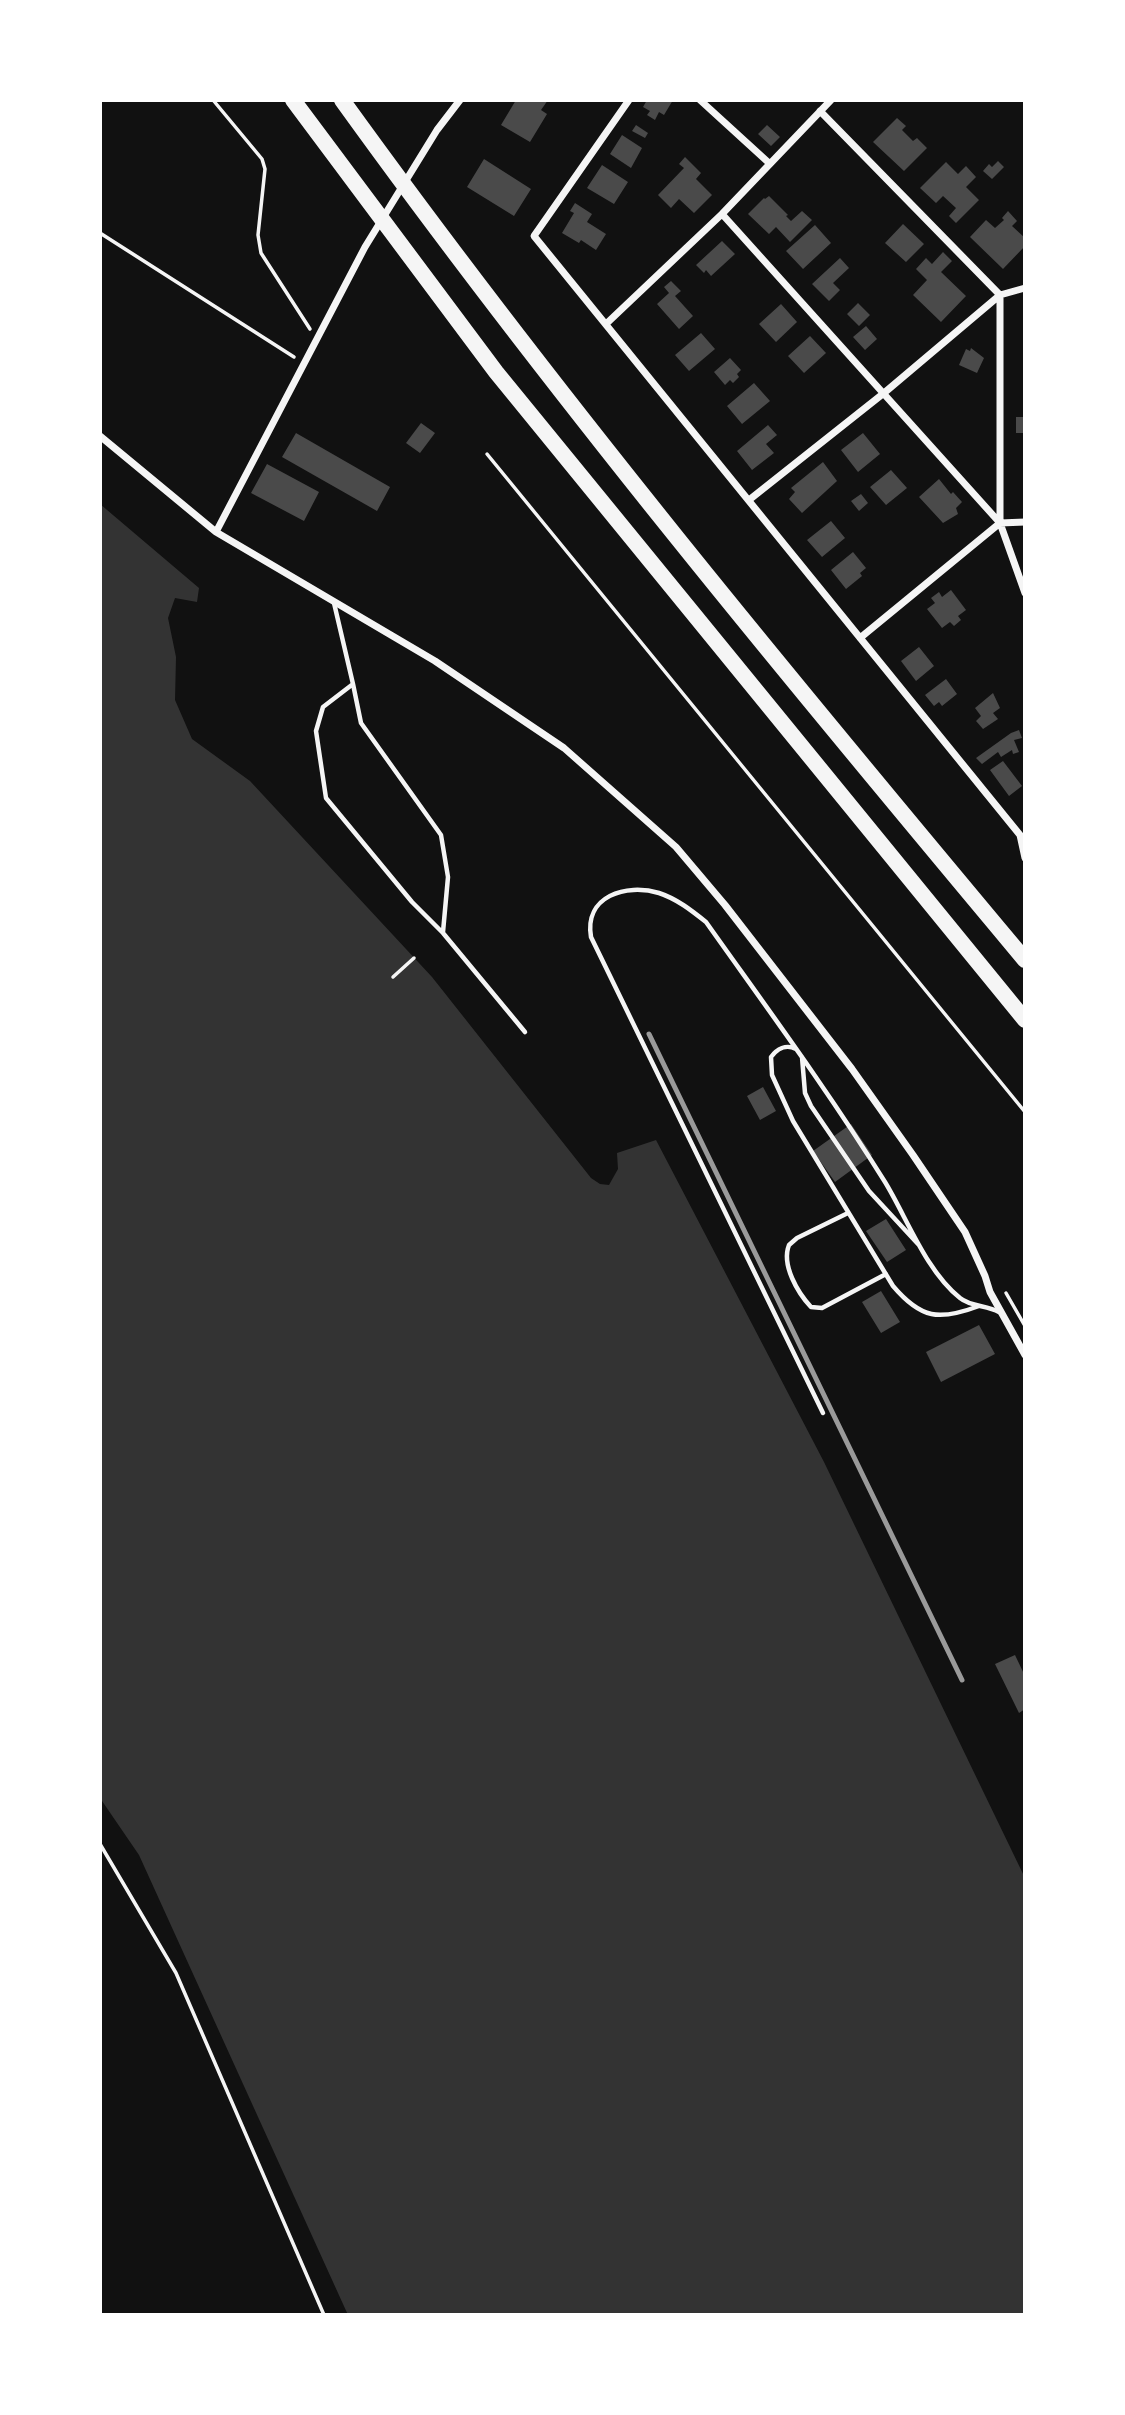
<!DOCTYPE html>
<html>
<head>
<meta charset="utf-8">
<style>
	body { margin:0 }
	#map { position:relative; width:1125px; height:2415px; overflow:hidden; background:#111; font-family:"PT Sans",sans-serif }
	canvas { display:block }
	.frame { position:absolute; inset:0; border:102px solid #fff; pointer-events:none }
</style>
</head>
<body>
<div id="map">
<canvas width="1125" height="2415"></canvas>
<div class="frame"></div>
</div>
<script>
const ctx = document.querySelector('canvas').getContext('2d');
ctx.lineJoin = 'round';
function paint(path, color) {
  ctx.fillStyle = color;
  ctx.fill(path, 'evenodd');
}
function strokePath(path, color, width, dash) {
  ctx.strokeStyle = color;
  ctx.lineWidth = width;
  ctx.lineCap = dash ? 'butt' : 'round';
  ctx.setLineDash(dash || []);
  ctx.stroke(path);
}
paint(new Path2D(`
	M100 504 199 588 197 602 175 598 168 618 176 657 175 700 192 739 250 781 432 977 591 1178 600 1184 609 1185 618 1169 617 1153 656 1140 824 1462 1025 1878V2315H348L139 1855 100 1798Z`), '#333');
paint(new Path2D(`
	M516 100H548L541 110 547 114 530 142 501 125Z
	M647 100H673L664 115 659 112 655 120 647 115 650 111 643 107Z
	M897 118 906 126 902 130 913 141 917 138 927 148 904 171 873 142Z
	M636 125 648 133 645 138 632 131Z
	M767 125 780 137 771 146 758 134Z
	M622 135 642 148 631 168 610 154Z
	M685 157 701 173 696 179 712 195 694 213 679 199 671 208 658 195 684 168 679 164Z
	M484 159 531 189 514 216 467 187Z
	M998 161 1004 167 992 179 983 171 989 164 992 167Z
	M946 162 958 174 966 166 976 177 966 187 979 200 956 223 949 216 956 208 943 196 936 203 920 188Z
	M602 165 628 182 614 204 587 188Z
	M769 196 788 215 786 216 791 221 802 211 812 220 790 242 776 227 769 234 748 214 764 198 765 199Z
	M575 203 592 214 587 222 606 234 596 250 581 240 579 243 562 233 574 213 570 211Z
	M1008 211 1017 221 1012 226 1025 238V246L1003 269 970 237 986 220 995 228 1004 220 1002 218Z
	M903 224 924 244 906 262 885 243Z
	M815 225 831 243 803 269 786 251Z
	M722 241 735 254 711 276 706 270 704 273 696 265Z
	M943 252 952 261 941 272 966 296 941 322 913 295 927 280 916 269 926 258 932 264Z
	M840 258 849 268 833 283 840 290 829 301 812 284Z
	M671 281 681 291 675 296 693 316 679 329 657 304 669 293 664 287Z
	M858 303 870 315 859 326 847 314Z
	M781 304 797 322 776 342 759 324Z
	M866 326 877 339 865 350 853 337Z
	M701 333 715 349 689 371 675 355Z
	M810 336 826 353 804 373 788 356Z
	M971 348 984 358 977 373 959 365 966 349 970 351Z
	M730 358 741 370 737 374 739 377 733 383 730 380 725 385 714 372Z
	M754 383 770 401 742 424 727 406Z
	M1016 417H1025V433H1016Z
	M421 423 435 433 420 453 406 443Z
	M768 425 777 435 766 444 774 453 752 470 737 451Z
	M296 433 390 487 377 511 282 457Z
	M863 433 880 454 858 472 841 450Z
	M823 462 837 481 802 513 789 499 795 492 791 488Z
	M267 464 319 492 304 521 251 493Z
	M891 470 907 488 886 505 870 487Z
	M939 479 951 494 953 492 962 502 956 508 958 514 943 523 919 497Z
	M861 494 868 503 859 511 851 501Z
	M831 521 845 538 822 557 807 540Z
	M853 552 866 568 860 573 862 576 846 589 831 570Z
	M951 590 966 610 958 616 961 620 954 626 950 622 942 628 927 609 935 603 931 598 939 592 942 597Z
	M919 647 934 666 916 681 901 661Z
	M946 679 957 694 942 706 939 702 934 706 925 695Z
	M993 693 1000 708 993 713 998 719 983 729 976 721 981 716 975 708Z
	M1019 730 1022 738 1014 740 1019 752 1013 754 1012 750 1001 757 998 752 982 764 976 758 1011 733Z
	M1003 761 1022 786 1009 796 990 770Z
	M763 1087 776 1111 760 1120 747 1096Z
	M851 1124 872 1155 835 1182 813 1151Z
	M886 1219 906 1250 887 1262 866 1231Z
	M881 1291 900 1322 881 1333 862 1302Z
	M979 1325 995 1354 941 1382 926 1352Z
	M1015 1655 1025 1676V1709L1019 1713 995 1664Z`), '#4a4a4a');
strokePath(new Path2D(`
	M213 100 262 159 265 169 258 235 261 253 310 329
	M100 233 294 357
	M487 454 1025 1112
	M393 977 414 958
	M1006 1293 1025 1326
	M100 1844 176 1973 324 2315`), '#f5f5f5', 3.5);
strokePath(new Path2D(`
	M334 603 353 684 323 707 316 731 326 798 412 902 443 933 525 1032
	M353 684 361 723 441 835 448 877 443 932
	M796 1049C786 1044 777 1049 771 1057L772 1075 793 1121 893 1286C921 1319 939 1321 979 1306
	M802 1057 805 1093 811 1106 869 1191 918 1244
	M848 1213 797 1238 789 1245C781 1265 798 1293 811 1307L822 1308 886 1274
	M823 1413 591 937C584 896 626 883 659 893 677 899 691 910 706 922 767 1008 829 1092 885 1182 907 1218 926 1271 960 1298 971 1307 987 1305 999 1312`), '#f5f5f5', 4.5);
strokePath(new Path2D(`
	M629 100 534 236 1020 835 1025 858
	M700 100 769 163
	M820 111 1000 295V523
	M722 214 1000 523 1025 593
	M606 324 722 214 831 100
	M100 436 216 532 435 661 564 748 676 847 725 905 852 1069 913 1155 965 1232 985 1276 990 1292 1025 1355
	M749 500 884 393 1000 295 1025 288
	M216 532 365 247 437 130 460 100
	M860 638 1000 523 1025 522`), '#f5f5f5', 7);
strokePath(new Path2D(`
	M293 100 496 372 1025 1020
	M342 100C556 397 790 679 1025 960`), '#f5f5f5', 16);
strokePath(new Path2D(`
	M649 1034 962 1680`), '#9a9a9a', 5);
</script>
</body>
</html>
